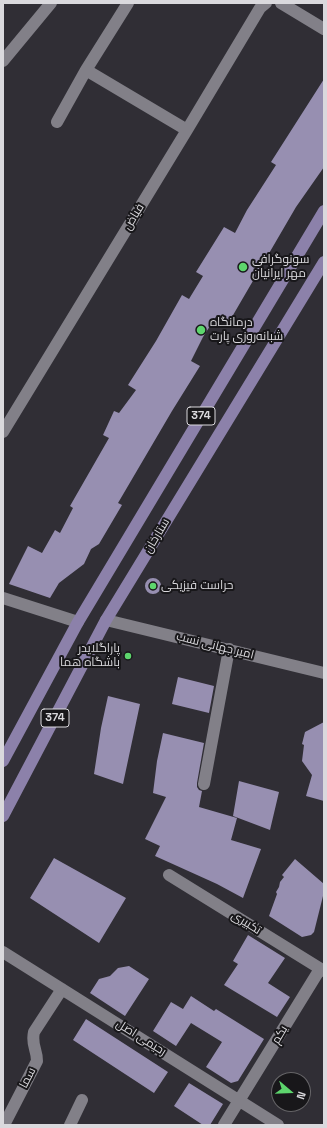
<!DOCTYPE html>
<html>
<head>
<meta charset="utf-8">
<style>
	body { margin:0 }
	#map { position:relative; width:327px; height:1128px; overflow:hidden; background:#302e35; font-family:"Space Grotesk",sans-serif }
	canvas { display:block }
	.frame { position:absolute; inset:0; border:4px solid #dad9dd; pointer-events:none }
	.north { position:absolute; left:271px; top:1072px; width:40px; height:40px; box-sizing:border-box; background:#18171a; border:1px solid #666568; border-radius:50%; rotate:109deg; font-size:11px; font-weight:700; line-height:16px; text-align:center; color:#dad9dd }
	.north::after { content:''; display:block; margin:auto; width:14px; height:18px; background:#5dd56d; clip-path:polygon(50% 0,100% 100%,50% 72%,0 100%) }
</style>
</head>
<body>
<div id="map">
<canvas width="327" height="1128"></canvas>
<div class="frame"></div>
<div class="north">N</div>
</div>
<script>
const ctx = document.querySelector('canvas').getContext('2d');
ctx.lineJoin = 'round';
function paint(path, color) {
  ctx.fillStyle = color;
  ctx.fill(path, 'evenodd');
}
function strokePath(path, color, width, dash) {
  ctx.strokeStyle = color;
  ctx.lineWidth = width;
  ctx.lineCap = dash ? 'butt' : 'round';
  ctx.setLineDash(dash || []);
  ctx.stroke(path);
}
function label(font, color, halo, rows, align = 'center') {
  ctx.font = font + ' "Space Grotesk",Cairo,sans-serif';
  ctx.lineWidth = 4;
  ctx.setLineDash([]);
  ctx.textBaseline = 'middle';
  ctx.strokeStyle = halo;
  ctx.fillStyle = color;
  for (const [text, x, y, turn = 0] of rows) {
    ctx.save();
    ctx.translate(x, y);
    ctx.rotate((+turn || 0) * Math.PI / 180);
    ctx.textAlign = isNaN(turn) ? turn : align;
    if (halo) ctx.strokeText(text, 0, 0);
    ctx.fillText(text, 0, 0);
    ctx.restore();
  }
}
paint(new Path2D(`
	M324 79V167L296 207 229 322 217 315 203 337 191 361 200 366 172 411 118 503 122 505 99 544 91 549 84 564 59 583 50 598 9 584 28 546 42 553 55 530 60 533 73 508 70 506 109 438 103 435 114 411 119 413 136 390 128 385 156 341 182 295 189 299 203 276 196 272 224 227 235 233 247 210 276 165 271 162Z
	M145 586a8 8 0 1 1 16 0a8 8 0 1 1-16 0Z
	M178 677 214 686 209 713 172 704Z
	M108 696 140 704 123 784 94 774 101 728Z
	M324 722V801L306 796 312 775 302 761 304 745 302 744 305 732Z
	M163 733 204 743 197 783V787L199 790 202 791 199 807 237 818 231 840 261 849 243 898 217 884 155 856 160 846 145 839 166 797 153 793 157 761Z
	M239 781 279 792 270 830 233 816Z
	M54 858 126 898 99 943 30 898Z
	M295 859 324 884V892L314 932 311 935 302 937 269 916 277 894 276 892 279 887 280 882 284 877 282 875Z
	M248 935 285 958 268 983 290 997 277 1017 224 985 238 964 233 961Z
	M129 966 149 979 125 1016 90 993 99 979 110 976 118 968Z
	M191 996 214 1011 216 1009 264 1039 238 1081 231 1083 206 1067 222 1042 191 1023 176 1046 153 1031 171 1002 183 1009Z
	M86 1019 168 1072 154 1093 73 1040Z
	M189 1083 223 1104 210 1125H203L174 1106Z`), '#978fb1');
strokePath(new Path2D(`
	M281 3 324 29
	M3 61 51 3
	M86 70 187 130
	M57 122 86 70 128 3
	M3 432 187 130 260 8 266 3
	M3 598 78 622
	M106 620 324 673
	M204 784 229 649
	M169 875 324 971
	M3 952 278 1125
	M4 1125 37 1061C37 1049 31 1045 34 1032L62 989
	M70 1125 82 1100
	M224 1125 320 969`), '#828088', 12);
strokePath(new Path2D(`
	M3 761 78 622 324 211
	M3 816 106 620 324 262`), '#8c81aa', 12);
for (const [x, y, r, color] of [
	[243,267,5,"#5dd56d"],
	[201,330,5,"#5dd56d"],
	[153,586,4,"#5dd56d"],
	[128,656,4,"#5dd56d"]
]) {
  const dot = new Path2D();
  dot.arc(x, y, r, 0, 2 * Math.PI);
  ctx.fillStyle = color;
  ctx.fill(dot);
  strokePath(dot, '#18171a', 1.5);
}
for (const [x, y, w] of [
	[201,416,28],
	[55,718,28]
]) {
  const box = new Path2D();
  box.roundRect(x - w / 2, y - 9, w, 18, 3);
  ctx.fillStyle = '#18171a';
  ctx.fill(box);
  strokePath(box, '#dad9dd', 1);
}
label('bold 11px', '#dad9dd', null, [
	["374",201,416],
	["374",55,718]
]);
label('12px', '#dad9dd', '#18171a', [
	["فیاض",134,217,-59],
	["ستارخان",157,536,-59],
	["امیر جهانی نسب",215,646,14],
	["تکبیری",246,923,32],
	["یکم",280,1035,-59],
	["رحیمی اصل",141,1038,32],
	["سما",28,1078,-63]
]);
label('12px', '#dad9dd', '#18171a', [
	["سونوگرافی",252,260],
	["مهر ایرانیان",252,274],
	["درمانگاه",210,323],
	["شبانه‌روزی پارت",210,337],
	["حراست فیزیکی",161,586],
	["پاراگلایدر",120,649,"right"],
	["باشگاه هما",120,663,"right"]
], 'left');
</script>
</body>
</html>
